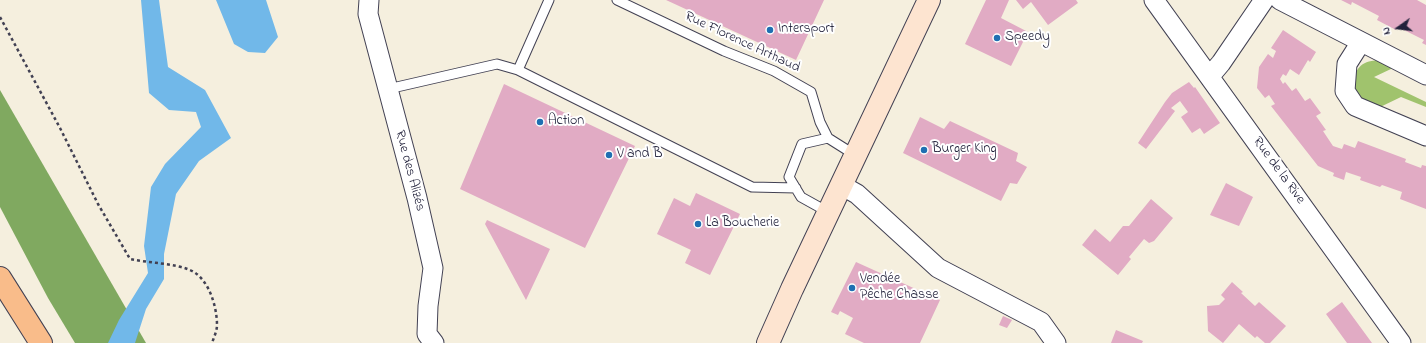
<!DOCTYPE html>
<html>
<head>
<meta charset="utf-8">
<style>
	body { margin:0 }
	#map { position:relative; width:1426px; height:343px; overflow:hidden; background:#f5efde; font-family:"Indie Flower",sans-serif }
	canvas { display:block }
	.north { position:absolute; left:1378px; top:8px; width:40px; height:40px; -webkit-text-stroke:3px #fff; paint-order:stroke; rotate:256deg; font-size:11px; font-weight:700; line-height:16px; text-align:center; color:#22223b }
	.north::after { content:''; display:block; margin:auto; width:14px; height:18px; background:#22223b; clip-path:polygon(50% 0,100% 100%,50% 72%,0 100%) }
</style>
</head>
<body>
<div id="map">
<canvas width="1426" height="343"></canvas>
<div class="north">N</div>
</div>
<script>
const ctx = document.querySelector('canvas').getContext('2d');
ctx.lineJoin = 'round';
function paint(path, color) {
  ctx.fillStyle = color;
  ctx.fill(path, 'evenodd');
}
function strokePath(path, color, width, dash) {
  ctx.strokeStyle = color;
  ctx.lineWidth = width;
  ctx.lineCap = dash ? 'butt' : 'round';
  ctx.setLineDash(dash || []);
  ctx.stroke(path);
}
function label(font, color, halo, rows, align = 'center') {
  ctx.font = font + ' "Indie Flower",sans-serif';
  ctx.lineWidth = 4;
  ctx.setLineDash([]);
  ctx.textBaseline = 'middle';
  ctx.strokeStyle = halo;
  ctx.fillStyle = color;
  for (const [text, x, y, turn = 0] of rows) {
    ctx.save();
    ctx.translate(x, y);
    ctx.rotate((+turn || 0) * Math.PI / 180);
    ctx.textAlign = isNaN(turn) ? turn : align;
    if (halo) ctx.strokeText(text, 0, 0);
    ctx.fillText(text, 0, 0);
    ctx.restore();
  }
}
paint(new Path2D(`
	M1378 60 1393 68 1374 77 1426 102V107L1401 97 1376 109 1360 101 1351 85C1357 68 1359 62 1378 60Z`), '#a0c36d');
paint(new Path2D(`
	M0 90 131 317 146 343H75L48 298 0 207Z`), '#80a960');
paint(new Path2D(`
	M141 0H159L168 67 205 90 231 138 199 161 176 194 164 254V279L146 309 135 343H108L119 320 148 273 144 246 151 187 165 164 201 127 196 112 169 110 149 93Z
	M216 0H266L278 37 265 53 248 52 234 44Z`), '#71b8e9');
paint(new Path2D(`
	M666 0H824L796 60Z
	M986 0H1009L1001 18 1028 32 1011 66 965 44Z
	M1016 0H1076L1078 3 1048 25 1031 2 1023 9Z
	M1341 0H1417L1426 5V45L1422 43 1424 40 1398 27 1396 30 1377 20 1379 16 1352 2 1351 5Z
	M1283 30 1316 52 1310 62 1308 60 1299 75 1290 69 1286 76 1283 74 1280 79 1283 84 1285 82 1292 91 1296 88 1305 101 1310 98 1321 113 1316 116 1326 130 1323 131 1333 146 1342 149 1344 144 1355 148 1358 141 1406 159 1405 162 1421 168 1422 165 1426 166V209L1400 199 1402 192 1382 185 1380 187 1360 180 1361 177 1346 172 1344 180 1333 176 1334 173 1318 166 1271 106 1275 104 1269 95 1265 98 1257 88 1259 67 1268 54 1273 58 1276 51 1271 48Z
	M1189 82 1194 88 1195 87 1220 123 1204 134 1200 128 1192 133 1181 117 1188 112 1180 101 1171 108 1175 111 1146 149 1138 143 1165 102 1172 93Z
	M504 84 635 146 585 248 460 189Z
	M920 117 944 129 950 121 1018 153 1016 161 1027 167 1017 184 1010 183 1001 201 903 153Z
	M1226 183 1253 197 1239 226 1210 215Z
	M696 193 740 214 710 275 685 263 691 250 657 234 674 198 690 206Z
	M1151 199 1173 218 1154 241 1149 243 1144 239 1129 257 1131 259 1118 275 1082 245 1095 229 1110 242 1123 226H1129Z
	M487 220 550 249 526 300 485 224Z
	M856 262 940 300 920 343H864L845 334 853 318 840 311 838 315 831 312Z
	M1232 282 1243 292 1241 293 1255 306 1259 302 1286 326 1270 343H1265L1257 336 1255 338 1239 324 1223 343 1208 331 1207 306 1219 305 1225 299 1221 295Z
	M1342 302 1372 343H1347L1326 314Z
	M1003 316 1012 320 1007 328 999 325Z
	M1116 330 1143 341 1142 343H1111Z`), '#e1abc4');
const service = new Path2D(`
	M617 0 724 51 774 71 811 92 820 122 828 138
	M518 70 549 0
	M388 89 497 64 518 70 752 187 796 188
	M828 212 801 197 789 177 802 144 828 138 855 155`);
const minor = new Path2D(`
	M369 0 368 14 417 198 433 268 428 306 427 334 434 343
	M1154 0 1401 343
	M1280 0 1426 75
	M1361 42 1347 64 1345 91 1355 106 1426 136
	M1210 76 1221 63 1264 0
	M841 185 857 194 938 268 1041 322 1056 343`);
const secondary = new Path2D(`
	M768 343 792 289 929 0`);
const trunk = new Path2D(`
	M0 278 41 343`);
strokePath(service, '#424153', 11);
strokePath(minor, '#424153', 21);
strokePath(secondary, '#424153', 24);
strokePath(trunk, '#424153', 24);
strokePath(new Path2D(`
	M0 17 60 128 98 204 130 259C149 263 173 263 190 270 209 278 217 307 217 325 217 331 214 337 212 343`), '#424153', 2.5, [3, 3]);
strokePath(service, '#fff', 9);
strokePath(minor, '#fff', 19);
strokePath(secondary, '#fde4d0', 22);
strokePath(trunk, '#f9bc8a', 22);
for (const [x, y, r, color] of [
	[770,30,4,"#1f6fb2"],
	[997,38,4,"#1f6fb2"],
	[540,122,4,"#1f6fb2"],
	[924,150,4,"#1f6fb2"],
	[609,155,4,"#1f6fb2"],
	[698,224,4,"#1f6fb2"],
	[852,288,4,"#1f6fb2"]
]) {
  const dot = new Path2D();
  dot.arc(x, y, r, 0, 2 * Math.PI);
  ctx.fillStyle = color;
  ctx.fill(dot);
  strokePath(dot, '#fff', 1.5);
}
label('14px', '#22223b', '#fff', [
	["Intersport",778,30],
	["Speedy",1005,38],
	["Action",548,122],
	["Burger King",932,150],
	["V and B",617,155],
	["La Boucherie",706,224],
	["Vendée",860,280],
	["Pêche Chasse",860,296]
], 'left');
label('14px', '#22223b', '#fff', [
	["Rue Florence Arthaud",742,43,25],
	["Rue des Alizés",409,171,75],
	["Rue de la Rive",1278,171,54]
]);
</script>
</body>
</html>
